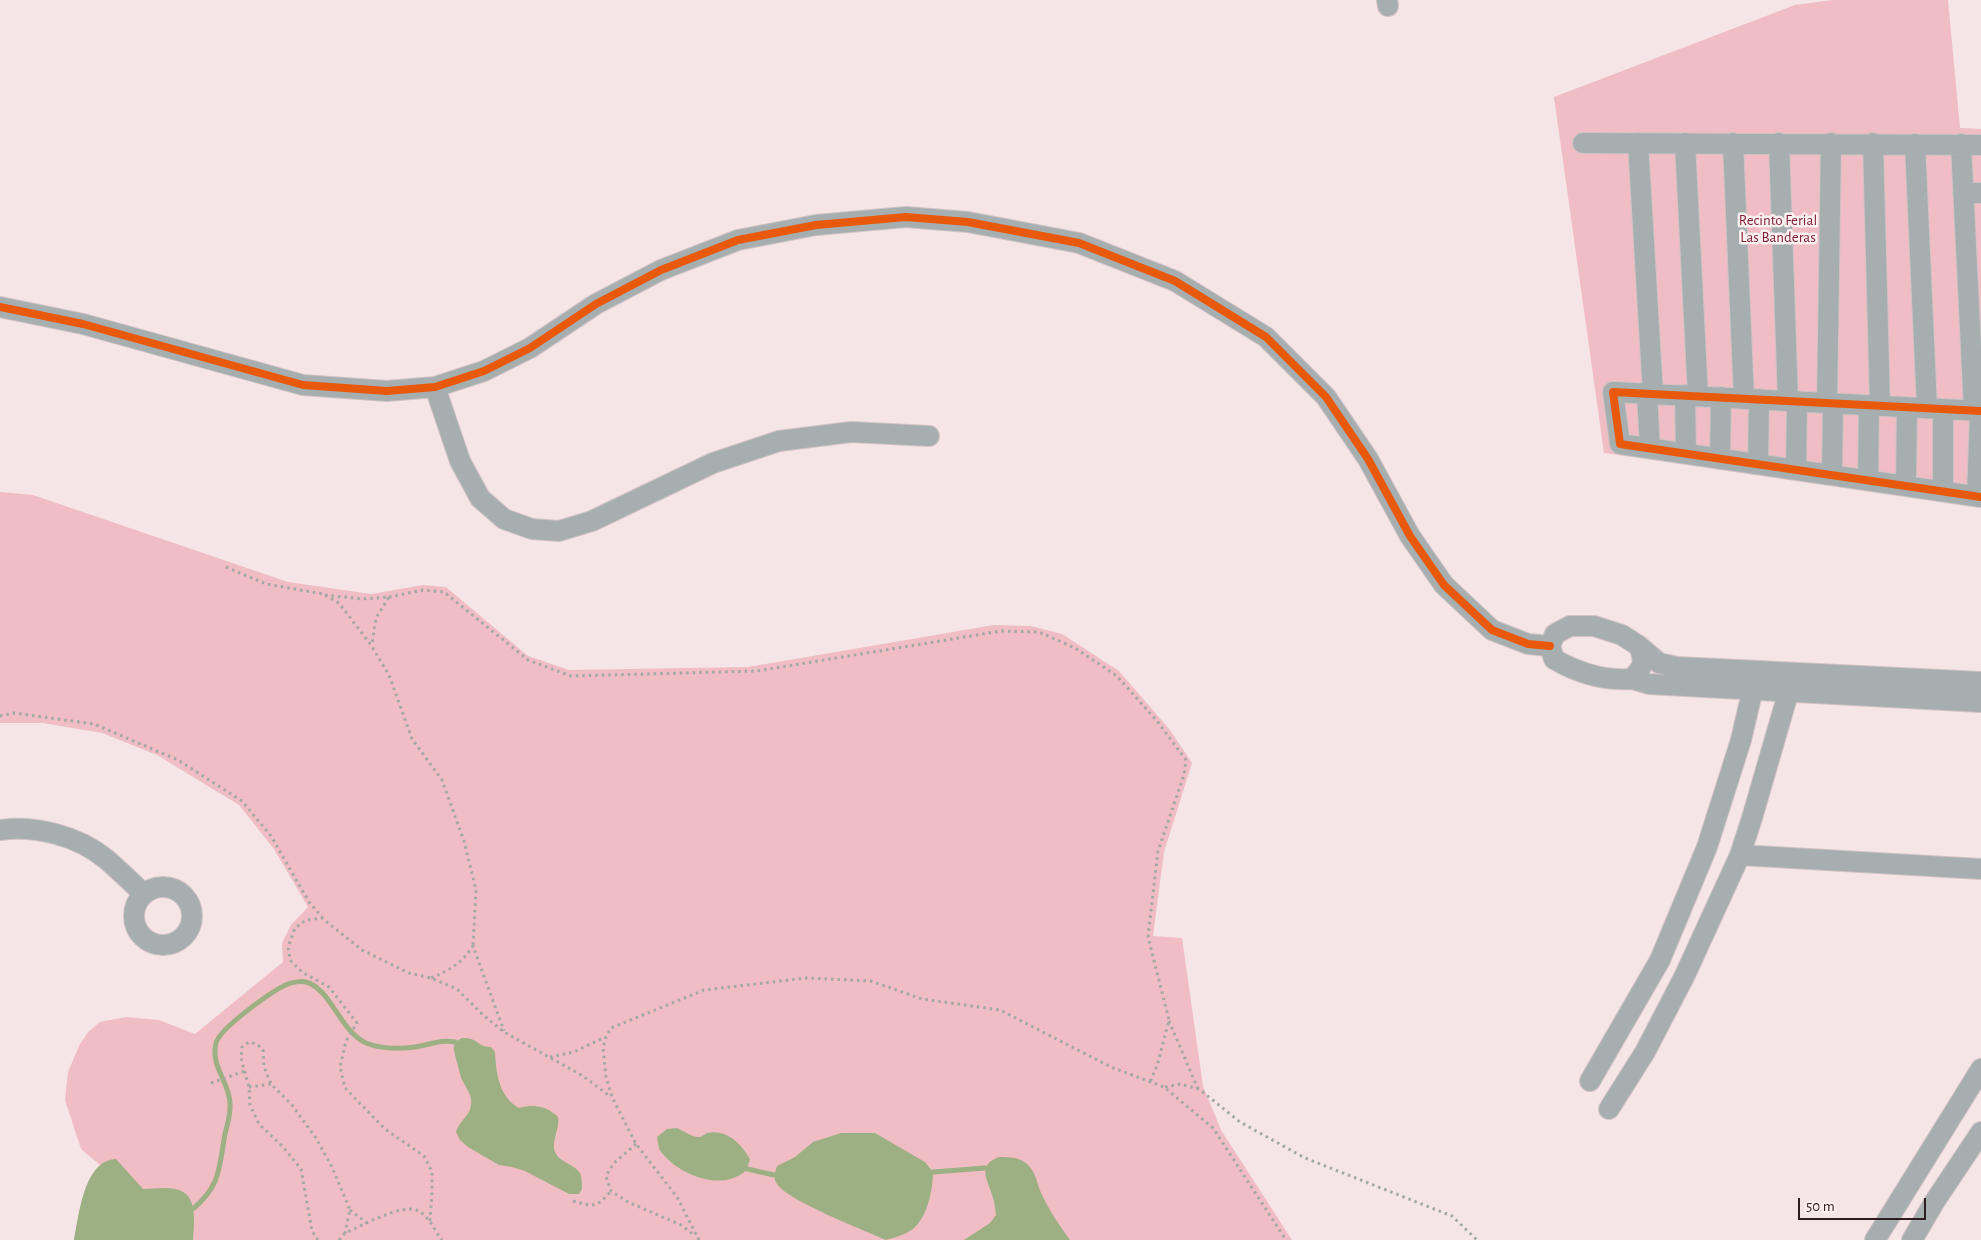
<!DOCTYPE html>
<html>
<head>
<meta charset="utf-8">
<style>
	body { margin:0 }
	#map { position:relative; width:1981px; height:1240px; overflow:hidden; background:#f6e5e6; font-family:"Alegreya Sans",sans-serif }
	canvas { display:block }
	.scale { position:absolute; left:1798px; top:1198px; width:128px; height:22px; box-sizing:border-box; border:2px solid #2f1c1e; border-top:0; padding-left:6px; font-size:15px; line-height:18px; white-space:nowrap; color:#2f1c1e; -webkit-text-stroke:4px #fcf0f1; paint-order:stroke }
</style>
</head>
<body>
<div id="map">
<canvas width="1981" height="1240"></canvas>
<div class="scale">50 m</div>
</div>
<script>
const ctx = document.querySelector('canvas').getContext('2d');
ctx.lineJoin = 'round';
function paint(path, color) {
  ctx.fillStyle = color;
  ctx.fill(path, 'evenodd');
}
function strokePath(path, color, width, dash) {
  ctx.strokeStyle = color;
  ctx.lineWidth = width;
  ctx.lineCap = dash ? 'butt' : 'round';
  ctx.setLineDash(dash || []);
  ctx.stroke(path);
}
function label(font, color, halo, rows, align = 'center') {
  ctx.font = font + ' "Alegreya Sans",sans-serif';
  ctx.lineWidth = 5;
  ctx.setLineDash([]);
  ctx.textBaseline = 'middle';
  ctx.strokeStyle = halo;
  ctx.fillStyle = color;
  for (const [text, x, y, turn = 0] of rows) {
    ctx.save();
    ctx.translate(x, y);
    ctx.rotate((+turn || 0) * Math.PI / 180);
    ctx.textAlign = isNaN(turn) ? turn : align;
    if (halo) ctx.strokeText(text, 0, 0);
    ctx.fillText(text, 0, 0);
    ctx.restore();
  }
}
paint(new Path2D(`
	M1833 0H1948L1960 128 1981 129V505L1604 453 1554 97 1795 5Z
	M0 492 33 495 288 582 371 594 423 585 446 587 528 656 569 670 748 667 994 625 1031 626 1062 634 1119 671 1170 730 1192 763 1164 852 1153 936 1182 938 1203 1086 1221 1130 1292 1240H74C80 1212 82 1189 100 1165L81 1149 65 1100 68 1072 79 1046 88 1032 100 1022 126 1017 159 1020 195 1034 283 962 282 943 291 925 308 907 274 849 239 805 157 755 102 733 43 723H0Z`), '#efbdc3');
paint(new Path2D(`
	M462 1038C478 1037 477 1047 491 1047L495 1052C496 1073 499 1097 519 1108 535 1104 546 1106 558 1117 560 1128 551 1142 555 1152 559 1162 574 1164 580 1173 582 1177 582 1184 582 1189L579 1194H569L525 1171 512 1167 499 1165 468 1147 460 1140 456 1132C459 1121 470 1116 471 1105 473 1097 466 1087 462 1080 461 1078 454 1052 454 1050 453 1047 455 1045 455 1042Z
	M677 1128C684 1131 693 1138 700 1137 703 1136 705 1134 707 1133 727 1129 741 1144 750 1159 749 1162 748 1167 746 1170 743 1174 738 1176 733 1178 709 1187 676 1171 661 1152 658 1148 658 1142 657 1137L667 1129Z
	M841 1133H875L925 1162 933 1172C933 1188 928 1215 915 1227 908 1234 896 1237 886 1240 864 1230 788 1201 777 1184 773 1178 775 1172 777 1166L795 1157 813 1142Z
	M999 1157C1010 1157 1020 1157 1028 1165 1036 1173 1037 1183 1041 1193 1049 1210 1059 1225 1070 1240H964L990 1223 996 1215C995 1210 995 1204 993 1198 989 1181 975 1166 999 1157Z
	M116 1159 143 1189C153 1189 165 1187 175 1189 199 1193 194 1223 193 1240H74C79 1215 84 1160 116 1159Z`), '#9db083');
strokePath(new Path2D(`
	M747 1169 774 1175
	M933 1172 985 1168
	M194 1208C221 1185 219 1167 225 1134 227 1125 231 1114 230 1104 230 1082 210 1067 216 1043 220 1028 273 990 288 984 292 982 302 981 306 982 331 989 340 1031 366 1043 381 1049 399 1049 415 1047 429 1045 441 1039 455 1042`), '#9db083', 5);
const street = new Path2D(`
	M1387 0 1388 6
	M1583 143 1981 145
	M1638 143 1653 394
	M1685 143 1698 396
	M1733 143 1744 399
	M1779 143 1788 401
	M1873 143 1880 405
	M1915 144 1927 408
	M1961 144 1974 410
	M1963 193H1981
	M0 307 83 324 303 385 387 391 435 387 484 371 530 348 596 304 661 270 738 240 816 225 906 217 968 222 1079 243 1175 281 1266 337 1326 397 1368 459 1410 536 1444 585 1492 630 1528 644 1550 646
	M435 387 460 461 480 498 504 519 532 529 559 531 592 521 713 463 779 441 851 432 929 436
	M1647 394 1650 448
	M1685 395 1686 454
	M1827 403 1831 143
	M1981 411 1613 392 1620 444 1981 497
	M1720 459 1721 397
	M1758 464 1759 399
	M1796 470 1797 401
	M1832 475 1833 403
	M1868 480 1869 405
	M1906 486 1907 407
	M1943 491V409
	M1977 496 1980 411
	M1639 646C1645 663 1644 666 1632 679 1604 681 1578 673 1554 659L1550 646 1555 634 1570 626H1594L1622 635 1639 646 1659 663 1677 667 1981 682
	M1632 679 1649 684 1981 702
	M0 830C36 825 78 836 106 859 119 870 131 882 144 894
	M1740 855 1981 869
	M134 916a29 29 0 1 1 58 0a29 29 0 1 1-58 0Z
	M1590 1081 1660 960 1707 847 1741 740 1757 671
	M1609 1109 1645 1052 1685 975 1740 855 1752 818 1794 673
	M1875 1240 1981 1069
	M1912 1240 1935 1201 1981 1132`);
strokePath(street, '#d1c2c4', 22);
strokePath(new Path2D(`
	M226 567 266 584 323 594 339 603 371 645 389 675 412 739 442 780 464 841 476 890 473 946
	M325 595 362 599 389 597 376 618 372 644
	M389 597 423 590 444 592 528 660 571 676 757 671 1001 631 1039 632 1075 648 1117 676 1157 721 1186 760 1184 775 1158 851 1148 937 1169 1020 1157 1066 1150 1082
	M0 716 14 713 94 724 178 760 242 801 271 836 309 902 322 917
	M431 978C450 970 461 964 473 946L504 1031
	M1169 1021 1198 1089
	M550 1057 574 1052 605 1037
	M211 1083 245 1071
	M249 1087 271 1084
	M1165 1087 1180 1084 1199 1089 1240 1122 1305 1158 1452 1216 1477 1240
	M636 1144 614 1163 606 1176 611 1191 628 1202 681 1225 694 1235
	M573 1201C594 1207 596 1208 611 1191
	M350 1210 367 1223
	M430 1221 432 1193V1172L424 1156 385 1129 345 1088 340 1067 346 1041 357 1023 329 987 302 972 290 960 288 947 295 928 306 920 322 918 362 950 409 973 431 978 457 989 483 1015 504 1032 583 1076 611 1097
	M318 1240 312 1231 301 1169 283 1147 259 1124 250 1105 249 1087 241 1058 242 1047 249 1042 257 1044 263 1050 264 1067 271 1084 292 1105 316 1138 332 1167 350 1210 345 1233
	M339 1240 345 1233C361 1226 401 1204 416 1210 429 1215 434 1230 442 1240
	M699 1240 677 1197 636 1144 612 1097 606 1077 603 1048 606 1037 611 1028 704 990 806 978 871 981 922 999 1000 1010 1111 1067 1164 1087 1213 1128 1286 1240`), '#a3a7a6', 3, [2.5, 4]);
strokePath(street, '#a6aeaf', 20);
strokePath(new Path2D(`
	M0 307 83 324 303 385 387 391 435 387 484 371 530 348 596 304 661 270 738 240 816 225 906 217 968 222 1079 243 1175 281 1266 337 1326 397 1368 459 1410 536 1444 585 1492 630 1528 644 1550 646
	M1981 411 1613 392 1620 444 1981 497`), '#e8590c', 8);
label('15px', '#812238', '#fcf0f1', [
	["Recinto Ferial",1778,220],
	["Las Banderas",1778,237]
]);
</script>
</body>
</html>
